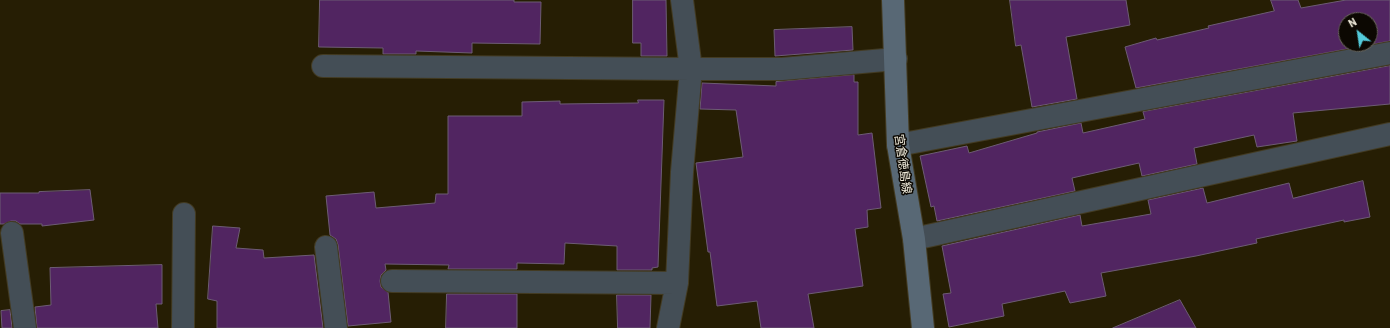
<!DOCTYPE html>
<html>
<head>
<meta charset="utf-8">
<style>
	body { margin:0 }
	#map { position:relative; width:1390px; height:328px; overflow:hidden; background:#261e04; font-family:Barlow,sans-serif }
	canvas { display:block }
	.north { position:absolute; left:1338px; top:12px; width:40px; height:40px; box-sizing:border-box; background:#0c0802; border:1px solid #68645a; border-radius:50%; rotate:330deg; font-size:11px; font-weight:700; line-height:16px; text-align:center; color:#f2eddd }
	.north::after { content:''; display:block; margin:auto; width:14px; height:18px; background:#53cbdb; clip-path:polygon(50% 0,100% 100%,50% 72%,0 100%) }
</style>
</head>
<body>
<div id="map">
<canvas width="1390" height="328"></canvas>
<div class="north">N</div>
</div>
<script>
const ctx = document.querySelector('canvas').getContext('2d');
ctx.lineJoin = 'round';
function paint(path, color) {
  ctx.fillStyle = color;
  ctx.fill(path, 'evenodd');
}
function strokePath(path, color, width, dash) {
  ctx.strokeStyle = color;
  ctx.lineWidth = width;
  ctx.lineCap = dash ? 'butt' : 'round';
  ctx.setLineDash(dash || []);
  ctx.stroke(path);
}
function label(font, color, halo, rows, align = 'center') {
  ctx.font = font + ' Barlow,"Noto Sans JP",sans-serif';
  ctx.lineWidth = 3;
  ctx.setLineDash([]);
  ctx.textBaseline = 'middle';
  ctx.strokeStyle = halo;
  ctx.fillStyle = color;
  for (const [text, x, y, turn = 0] of rows) {
    ctx.save();
    ctx.translate(x, y);
    ctx.rotate((+turn || 0) * Math.PI / 180);
    ctx.textAlign = isNaN(turn) ? turn : align;
    if (halo) ctx.strokeText(text, 0, 0);
    ctx.fillText(text, 0, 0);
    ctx.restore();
  }
}
const building = new Path2D(`
	M320 0H514V2H541L540 44 472 43V53L416 51V54H383V48L319 47Z
	M633 0H666L667 56H641V43H633Z
	M1010 0H1126L1130 25 1066 37 1077 99 1032 107 1021 45 1016 46Z
	M1271 0H1298L1301 8 1346 0H1390V41L1136 88 1125 47 1156 38 1157 40 1209 28 1208 26 1274 11ZM1346 20H1370V44H1346Z
	M852 27 853 50 775 56 774 30Z
	M1390 66V104L1293 113 1297 141 1257 147 1254 135 1194 148 1197 164 1142 176 1139 163 1072 178 1075 191 937 221 934 206 931 207 920 156 967 146 969 153 1037 133V132L1081 123 1083 133 1145 119 1143 112Z
	M854 75V82H858V135L872 133 881 208 867 210 868 227 855 229 863 286 808 294 814 328H761L757 301 717 306 710 252H708L696 163 743 157 736 110 700 109 702 83 776 86V82Z
	M638 100H664L658 267 652 268V270H617V246L565 243 564 264 517 263V269H448L449 265 385 264 386 270 381 275 380 281 381 287 388 292 391 322 348 326 338 245 336 239 330 235 326 196 374 192 376 208 435 203 436 194H448V116H522V102L560 101V104L638 103Z
	M1363 181 1370 217 1344 222V220L1256 239 1257 243 1196 256 1101 273 1106 296 1070 303 1065 291 1002 304 1004 316 949 327 943 294 951 293 942 246 1080 215 1082 226 1151 214 1148 200 1203 188 1207 203 1289 183 1293 198Z
	M90 190 94 220 42 226V224H20L16 221H11L4 224H0V193H39V192Z
	M213 226 240 228 236 248 263 250 264 258 314 255 323 328H217V301L208 299Z
	M162 265V304H156L158 328H37L35 307 51 305 50 268Z
	M447 294H517V328H446Z
	M617 295H651L650 328H618Z
	M1180 300 1196 328H1113Z
	M10 310 12 328H2L1 311Z`);
paint(building, '#512561');
strokePath(building, '#6d5c74', 1);
const street = new Path2D(`
	M323 66 691 69 682 0
	M898 145 1390 53
	M12 233 25 328
	M914 239 1390 134
	M326 247 336 328
	M392 281 677 283 682 172 691 69H782L896 59
	M183 328 184 214
	M668 328 677 283`);
const secondary = new Path2D(`
	M893 0 898 145 914 239 923 328`);
strokePath(street, '#433b22', 24);
strokePath(secondary, '#433b22', 24);
strokePath(street, '#444e56', 22);
strokePath(secondary, '#586875', 22);
label('12px', '#f2eddd', '#0c0802', [
	["宮倉徳島線",903,164,82]
]);
</script>
</body>
</html>
